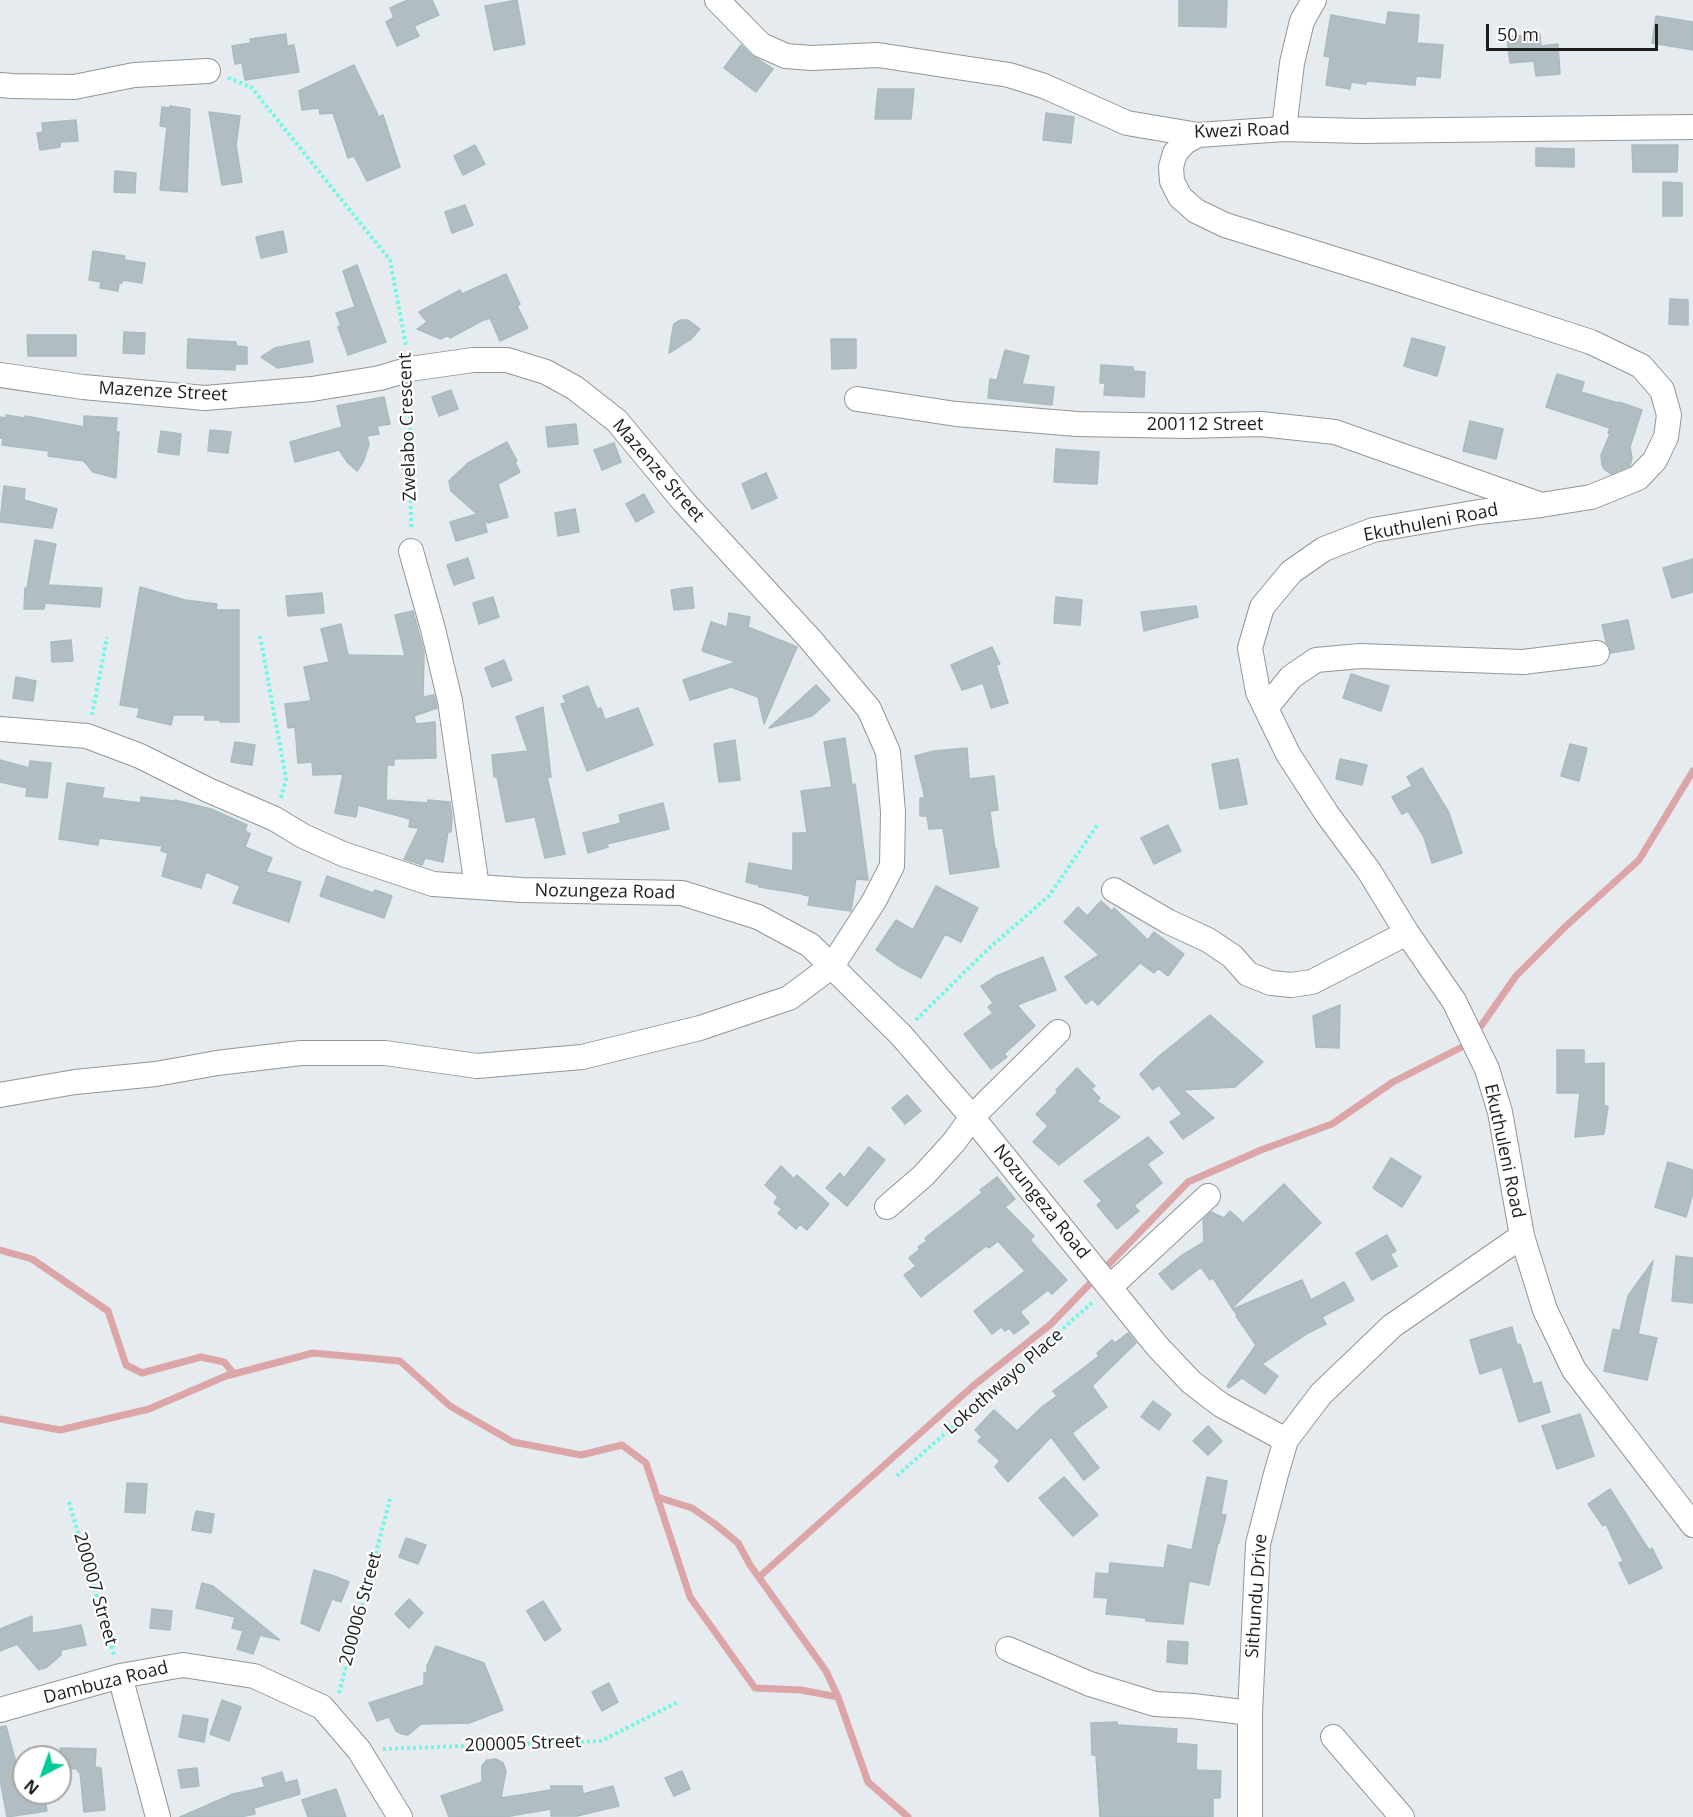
<!DOCTYPE html>
<html>
<head>
<meta charset="utf-8">
<style>
	body { margin:0 }
	#map { position:relative; width:1693px; height:1817px; overflow:hidden; background:#e5ebef; font-family:"Open Sans",sans-serif }
	canvas { display:block }
	.north { position:absolute; left:12px; top:1745px; width:60px; height:60px; box-sizing:border-box; background:#fff; border:2px solid #a5a5a5; border-radius:50%; rotate:221deg; font-size:16px; font-weight:700; line-height:24px; text-align:center; color:#1e1e1e }
	.north::after { content:''; display:block; margin:auto; width:21px; height:27px; background:#03ca99; clip-path:polygon(50% 0,100% 100%,50% 72%,0 100%) }
	.scale { position:absolute; left:1486px; top:24px; width:172px; height:27px; box-sizing:border-box; border:3px solid #1e1e1e; border-top:0; padding-left:8px; font-size:18px; line-height:21px; white-space:nowrap; color:#1e1e1e; -webkit-text-stroke:4px #fff; paint-order:stroke }
</style>
</head>
<body>
<div id="map">
<canvas width="1693" height="1817"></canvas>
<div class="north">N</div>
<div class="scale">50 m</div>
</div>
<script>
const ctx = document.querySelector('canvas').getContext('2d');
ctx.lineJoin = 'round';
function strokePath(path, color, width, dash) {
  ctx.strokeStyle = color;
  ctx.lineWidth = width;
  ctx.lineCap = dash ? 'butt' : 'round';
  ctx.setLineDash(dash || []);
  ctx.stroke(path);
}
function paint(path, color) {
  ctx.fillStyle = color;
  ctx.fill(path, 'evenodd');
}
function label(font, color, halo, rows, align = 'center') {
  ctx.font = font + ' "Open Sans",sans-serif';
  ctx.lineWidth = 4.5;
  ctx.setLineDash([]);
  ctx.textBaseline = 'middle';
  ctx.strokeStyle = halo;
  ctx.fillStyle = color;
  for (const [text, x, y, turn = 0] of rows) {
    ctx.save();
    ctx.translate(x, y);
    ctx.rotate((+turn || 0) * Math.PI / 180);
    ctx.textAlign = isNaN(turn) ? turn : align;
    if (halo) ctx.strokeText(text, 0, 0);
    ctx.fillText(text, 0, 0);
    ctx.restore();
  }
}
strokePath(new Path2D(`
	M1481 1026 1516 976 1566 926 1639 860 1693 771
	M0 1250 32 1259 108 1311 126 1365 142 1373 201 1357 224 1362 234 1374
	M0 1419 60 1430 149 1409 226 1376 313 1353 400 1361 450 1406 513 1442 581 1455 622 1445 646 1463 690 1597 755 1688 801 1690 838 1697 868 1782 908 1817
	M657 1497 692 1508 715 1524 738 1543 750 1565 826 1671 838 1697
	M759 1577 973 1386 1051 1324 1188 1182 1261 1150 1332 1124 1393 1082 1460 1048`), '#dca5a7', 7);
const building = new Path2D(`
	M408 0H432L439 15 414 26 419 36 397 46 386 22 394 17 390 8Z
	M517 0 525 44 494 50 485 6Z
	M1179 0H1227L1226 27 1179 26Z
	M1388 12 1419 15 1417 43 1443 45 1440 78 1416 76 1415 85 1366 81V84L1351 82 1350 89 1326 85 1330 57 1324 56 1331 15 1386 25Z
	M1656 16 1693 22V50L1652 43Z
	M286 34 287 46 294 45 299 72 245 80 242 63 235 64 232 46 251 43 250 39Z
	M1540 34 1541 46 1558 44 1560 74 1536 76 1534 61 1510 63 1507 37Z
	M741 45 751 55 773 69 756 92 724 68Z
	M354 65 379 117 383 115 400 167 367 181 354 156 348 158 333 113 320 114 319 108 302 110 299 91Z
	M878 89H914L911 119H875Z
	M170 106 190 109 187 192 160 190 167 127 160 126 162 107 170 108Z
	M209 112 240 116 236 145 242 182 222 185Z
	M1046 113 1074 117 1071 143 1043 140Z
	M76 120 78 141 60 142V147L40 150 37 133 43 132 42 123Z
	M475 145 485 164 463 175 454 156Z
	M1632 145H1678L1677 172H1633Z
	M1536 148 1574 149V167L1536 166Z
	M115 171 136 173 135 193 114 192Z
	M1663 182 1682 183V216H1663Z
	M465 205 473 225 452 233 445 212Z
	M283 231 287 252 261 258 256 237Z
	M93 251 125 256 124 260 145 263 142 283 122 280V283H119L118 291 100 288 101 282 89 280Z
	M357 265 386 342 348 355 338 327 341 326 336 313 355 307 343 271Z
	M506 274 520 304 517 306 528 328 500 341 490 318 485 320V319L450 338 448 335 441 339 417 329 427 322 419 312 460 290 462 294Z
	M1670 299 1688 300V325L1669 324Z
	M680 320H688L700 329 691 339 669 353 673 327 674 324Z
	M124 332 145 333 144 354 123 353Z
	M27 335H76V356H28Z
	M1412 338 1445 347 1437 376 1404 366Z
	M188 339 236 342V346L247 347V364H235V370L187 368Z
	M831 339H856V368L832 369Z
	M309 341 313 362 278 368 261 357 275 348Z
	M1005 350 1029 356 1022 384 1054 387 1052 405 988 398 990 379 997 380Z
	M1101 365 1133 367V371L1145 372 1144 397 1104 395 1105 383H1100Z
	M1557 374 1584 382 1581 392 1618 403 1619 402 1642 410 1630 447 1632 458 1630 466 1611 474 1604 469 1602 465 1601 455 1610 434 1608 433 1610 428 1546 407Z
	M451 390 458 409 439 416 432 397Z
	M384 397 390 424 377 426 379 434 367 436 369 445 363 462 357 471 348 463 339 450 295 462 290 442 342 427 337 406Z
	M6 415 25 418V416L84 427V416L117 418 116 432H119L116 478 93 472 84 461 48 456 49 451 2 445 3 438H0V417L6 418Z
	M1470 421 1503 429 1496 459 1463 451Z
	M576 424 578 444 548 447 546 427Z
	M210 430 231 432 228 453 208 451Z
	M161 431 181 434 179 455 158 452Z
	M507 442 517 461 515 462 520 472 498 484 508 517 488 523 484 519 487 532 456 541 450 522 477 514 451 491 449 481 468 463Z
	M614 443 621 462 602 470 594 450Z
	M1056 449 1099 452 1097 484 1054 482Z
	M766 473 777 498 752 509 742 484Z
	M4 486 25 489 24 500 57 509 52 528 0 522Z
	M644 494 654 512 636 522 626 504Z
	M575 509 579 532 558 536 555 513Z
	M35 540 56 544 48 585 102 588 100 607 45 603 44 609H24L25 588H27Z
	M468 558 474 578 454 585 447 565Z
	M1693 559V592L1672 598 1663 568Z
	M140 587 185 600 217 604 216 610H239V722H220V720H205V715H173L171 725 137 717 140 708 120 705Z
	M692 587 694 608 674 610 671 590Z
	M322 593 324 613 288 616 286 596Z
	M493 597 499 617 479 624 473 603Z
	M1056 597 1082 600 1080 625 1054 623Z
	M1196 606 1198 617 1144 631 1141 612Z
	M413 611 424 652 423 697 434 695 437 708 414 716 416 724 435 722 436 758 394 759V765H387L386 800 428 803V800L450 802 452 817 451 832H448L443 862 425 858 422 865 404 859 419 828 409 827 410 819 358 805 356 817 335 813 343 774 313 775 312 762 298 763 295 727 288 728 285 704 311 701 304 667 329 662 321 629 341 624 348 655 405 656 395 615Z
	M729 613 750 617 748 627 797 647 764 724 758 697 731 687 690 700 683 680 736 662 702 651 711 622 727 627Z
	M1628 620 1634 649 1611 653 1609 645 1606 642 1602 625Z
	M71 640 73 661 52 662 51 642Z
	M992 647 1000 664 996 665 1008 703 991 708 983 683 962 690 951 665Z
	M504 660 512 680 492 687 485 668Z
	M1351 674 1389 686 1381 711 1343 698Z
	M16 677 36 681 33 701 13 698Z
	M816 685 830 700 812 716 769 728Z
	M588 686 597 709 601 708 605 720 638 708 653 745 587 771 561 704 566 703 563 696Z
	M543 707 551 777H547L565 854 545 858 535 817 506 822 497 776 494 777 492 755 528 751 516 717Z
	M845 738 852 785 855 784 868 880 856 879 851 911 808 905 810 896 803 895V894L759 887V885L746 882 749 863 793 871V833H807L801 791 832 787 824 742Z
	M735 740 740 780 719 782 714 744Z
	M235 742 255 745 252 765 231 762Z
	M1570 744 1587 748 1579 781 1561 776Z
	M967 748 969 779 994 776 998 810 990 811 995 850 996 849 999 867 950 874 943 828 929 829 927 816H920V798H925L915 756 934 751Z
	M1238 759 1247 804 1220 809 1212 764Z
	M1340 759 1367 765 1362 785 1336 779Z
	M0 760 29 768 30 761 51 763 47 798 26 796 27 788 0 782Z
	M1422 768 1449 813 1462 853 1432 863 1424 837 1408 811 1402 814 1392 797 1412 786 1407 777Z
	M67 783 104 788 102 798 141 803V797L175 801V800L211 809 247 825 245 831 250 834 245 847 272 858 266 872 301 882 289 922 233 903 240 886 206 872 201 888 162 876 168 853 161 851 162 846 99 838 98 845 59 839Z
	M663 803 669 829 607 844 608 847 588 853 583 833 621 823 619 815Z
	M1168 825 1181 851 1154 864 1141 838Z
	M327 876 373 893 375 890 392 896 384 918 320 896Z
	M936 886 978 908 961 942 945 934 921 978 897 965 876 950 896 920 913 930Z
	M1101 901 1112 911 1114 908 1148 940 1154 932 1184 954 1168 976 1158 968 1154 973 1140 963 1098 1005 1092 999 1086 1004 1065 977 1099 955 1064 922 1078 907 1087 916Z
	M1043 957 1056 990 1017 1005 1035 1026 1004 1054 1007 1057 991 1069 964 1034 993 1013 988 1007 993 1003 981 986 996 976Z
	M1340 1005 1339 1048 1316 1047 1313 1016Z
	M1210 1015 1263 1062 1235 1087 1183 1090 1214 1118 1183 1139 1170 1122 1182 1114 1159 1085 1153 1090 1140 1074 1158 1057Z
	M1557 1050H1584V1064L1604 1063V1106H1608L1604 1134 1575 1137 1580 1093H1557Z
	M1077 1068 1095 1086 1091 1089 1100 1098 1097 1101 1120 1117 1059 1165 1033 1142 1048 1126 1036 1114 1058 1092 1056 1090Z
	M907 1095 921 1111 905 1124 892 1108Z
	M1148 1137 1163 1153 1147 1164 1162 1183 1134 1206 1139 1211 1117 1229 1097 1205 1102 1201 1084 1181Z
	M869 1147 885 1160 847 1206 826 1188 840 1173 844 1178Z
	M1391 1158 1421 1177 1402 1207 1373 1188Z
	M1668 1162 1693 1170V1193L1686 1217 1655 1207Z
	M781 1166 794 1179 797 1175 829 1204 807 1230 800 1224 796 1229 778 1213 782 1209 774 1203 778 1197 765 1185Z
	M997 1177 1015 1199 1005 1207 1034 1236 1030 1240 1067 1280 1052 1294 1048 1290 1020 1312 1029 1323 1014 1334 1009 1328 1005 1331 1001 1327 992 1334 974 1311 1025 1271 998 1241 989 1248 986 1246 921 1297 904 1275 916 1266 909 1258 920 1249 918 1247 927 1241 925 1238 982 1193 980 1190Z
	M1284 1184 1321 1223 1232 1308 1213 1278 1210 1280 1201 1267 1172 1290 1159 1274 1181 1256 1204 1242 1203 1220 1211 1212 1224 1218 1230 1211 1243 1223Z
	M1387 1235 1396 1251 1390 1254 1397 1266 1372 1280 1356 1253Z
	M1676 1256 1693 1258V1303L1672 1301Z
	M1653 1261 1638 1334 1657 1338 1647 1380 1604 1371 1613 1329 1620 1331 1628 1296Z
	M1302 1280 1311 1300 1344 1282 1354 1300 1322 1317 1326 1324 1308 1333 1262 1364 1278 1376 1265 1394 1242 1378 1229 1388 1227 1386 1256 1345 1236 1316 1237 1315 1233 1309Z
	M1512 1327 1517 1345 1520 1344 1533 1384 1541 1382 1550 1412 1519 1422 1502 1367 1480 1374 1470 1340Z
	M1128 1333 1136 1343 1092 1386 1107 1407 1072 1433 1099 1468 1084 1480 1051 1437 1008 1482 995 1467 1000 1461 978 1441 982 1437 975 1430 994 1410 1017 1431 1043 1406 1057 1396 1053 1391 1099 1356 1097 1353 1112 1340 1115 1343Z
	M1153 1401 1171 1414 1159 1430 1141 1417Z
	M1580 1414 1594 1456 1557 1469 1542 1426Z
	M1208 1426 1222 1441 1208 1455 1193 1441Z
	M1064 1477 1098 1515 1073 1536 1039 1498Z
	M1207 1477 1227 1481 1221 1514 1226 1515 1219 1543 1218 1542 1209 1585 1189 1581 1183 1624 1146 1621V1618L1106 1614 1108 1598 1094 1597 1096 1573 1109 1574 1110 1563 1164 1568 1168 1545 1192 1550Z
	M127 1483 147 1484 145 1513 125 1512Z
	M1610 1489 1649 1550 1652 1548 1662 1568 1629 1584 1619 1563 1623 1561 1606 1524 1603 1526 1588 1504Z
	M196 1511 214 1514 211 1533 192 1530Z
	M406 1538 426 1545 418 1564 399 1557Z
	M314 1570 334 1576 349 1582 341 1602 332 1599 319 1631 301 1623Z
	M202 1583 213 1586 280 1640 260 1635 253 1654 237 1649 243 1631 232 1628 235 1617 196 1608Z
	M409 1599 423 1613 409 1628 395 1614Z
	M543 1601 561 1630 545 1641 527 1611Z
	M152 1609 172 1611 170 1630 150 1628Z
	M32 1616V1633L57 1630 81 1625 86 1645 61 1650V1655L46 1668 45 1667 43 1669 42 1668 39 1670 17 1644 0 1651V1629Z
	M1168 1641 1188 1642 1187 1664 1167 1662Z
	M436 1646 484 1663 503 1710 469 1723 421 1724 408 1735 402 1734 396 1731 389 1717 377 1721 369 1703 424 1685V1673H427V1666Z
	M609 1683 618 1702 602 1711 592 1692Z
	M222 1700 241 1707 229 1741 210 1734Z
	M183 1715 208 1719 204 1742 179 1737Z
	M1117 1722 1118 1725 1177 1729 1176 1743 1197 1745 1196 1770 1221 1771 1220 1798H1213V1817H1100L1096 1755H1092L1091 1723Z
	M6 1726 24 1793H44L47 1811 7 1817 0 1779V1727Z
	M60 1748 96 1749 95 1767 101 1768 105 1810 84 1812 80 1772H78V1769L60 1768Z
	M496 1759 503 1763 506 1771 501 1798 551 1790V1786H582L583 1794 613 1786 619 1806 577 1816H551V1809L505 1817H449L441 1796 482 1782V1766L487 1760Z
	M197 1768 199 1786 181 1788 178 1770Z
	M682 1771 690 1789 674 1796 665 1778Z
	M282 1772 285 1783 297 1780 300 1794 254 1808 255 1814 240 1817H180L233 1794 265 1787 262 1778Z
	M336 1789 346 1817H308L302 1800Z`);
paint(building, '#b1bdc0');
strokePath(building, '#a7bcc1', 1.5);
const minor = new Path2D(`
	M717 0 761 45 786 56 811 58 878 55 1009 75 1044 86 1127 123 1198 135 1284 129 1362 131 1693 127
	M0 85 12 86 74 87 134 75 208 71
	M1284 129 1292 63 1302 21 1314 0
	M1198 135 1185 142 1175 153 1171 167 1172 181 1180 197 1196 211 1225 225 1376 272 1591 342 1641 366 1662 390 1669 415 1666 437 1655 460 1638 478 1591 497 1541 505 1479 512 1373 530 1324 549 1291 572 1262 607 1250 648 1258 692 1288 754 1327 814 1369 871 1407 933 1454 1001 1487 1069 1500 1112 1522 1236 1545 1310 1574 1370 1693 1525
	M0 375 83 387 205 398 312 389 380 378 410 369 473 360H507L546 372 575 388 617 421 684 502 810 639 869 709 888 752 893 812 892 866 874 901 832 966 789 998 700 1028 582 1057 477 1066 385 1053H301L217 1063 156 1074 75 1082 0 1095
	M857 399 956 414 1077 424 1188 426 1261 424 1335 432 1536 503
	M411 551 433 629 450 701 477 887
	M1266 708 1291 677 1316 660 1360 656 1523 662 1597 653
	M0 729 87 736 140 756 208 790 275 819 303 836 343 854 433 884 522 890 682 893 758 917 810 945 901 1035 972 1117 1157 1346 1191 1382 1221 1405 1286 1440
	M1114 890 1169 922 1208 940 1232 956 1248 974 1271 983 1291 985 1312 982 1407 933
	M887 1207 923 1176 954 1142 972 1117 1058 1032
	M1110 1287 1208 1196
	M1008 1649 1090 1684 1155 1704 1193 1706 1250 1713
	M120 1676 158 1817
	M0 1710 120 1676 183 1665 254 1676 322 1707 359 1750 400 1817
	M1333 1737 1402 1817
	M1250 1817V1713L1258 1544 1276 1474 1286 1440 1321 1394 1392 1326 1522 1236`);
strokePath(minor, '#959595', 26);
strokePath(new Path2D(`
	M228 78 251 87 390 260 406 346
	M410 392 411 529
	M260 636 286 779 281 798
	M92 715 107 637
	M916 1020 987 950 1049 896 1098 824
	M897 1476 1094 1301
	M69 1502 114 1655
	M339 1693 390 1499
	M383 1749 601 1741 678 1702`), '#6df8e4', 4, [3, 3]);
strokePath(minor, '#fff', 24);
label('18px', '#1e1e1e', '#fff', [
	["Kwezi Road",1242,131,-2],
	["Mazenze Street",163,392,3],
	["200112 Street",1205,425],
	["Zwelabo Crescent",408,427,-92],
	["Mazenze Street",658,471,49],
	["Ekuthuleni Road",1431,523,-11],
	["Nozungeza Road",605,892,1],
	["Ekuthuleni Road",1504,1151,78],
	["Nozungeza Road",1041,1202,51],
	["Lokothwayo Place",1004,1382,-41],
	["200007 Street",95,1589,74],
	["Sithundu Drive",1257,1596,-86],
	["200006 Street",361,1609,-75],
	["Dambuza Road",106,1683,-14],
	["200005 Street",523,1744,-2]
]);
</script>
</body>
</html>
